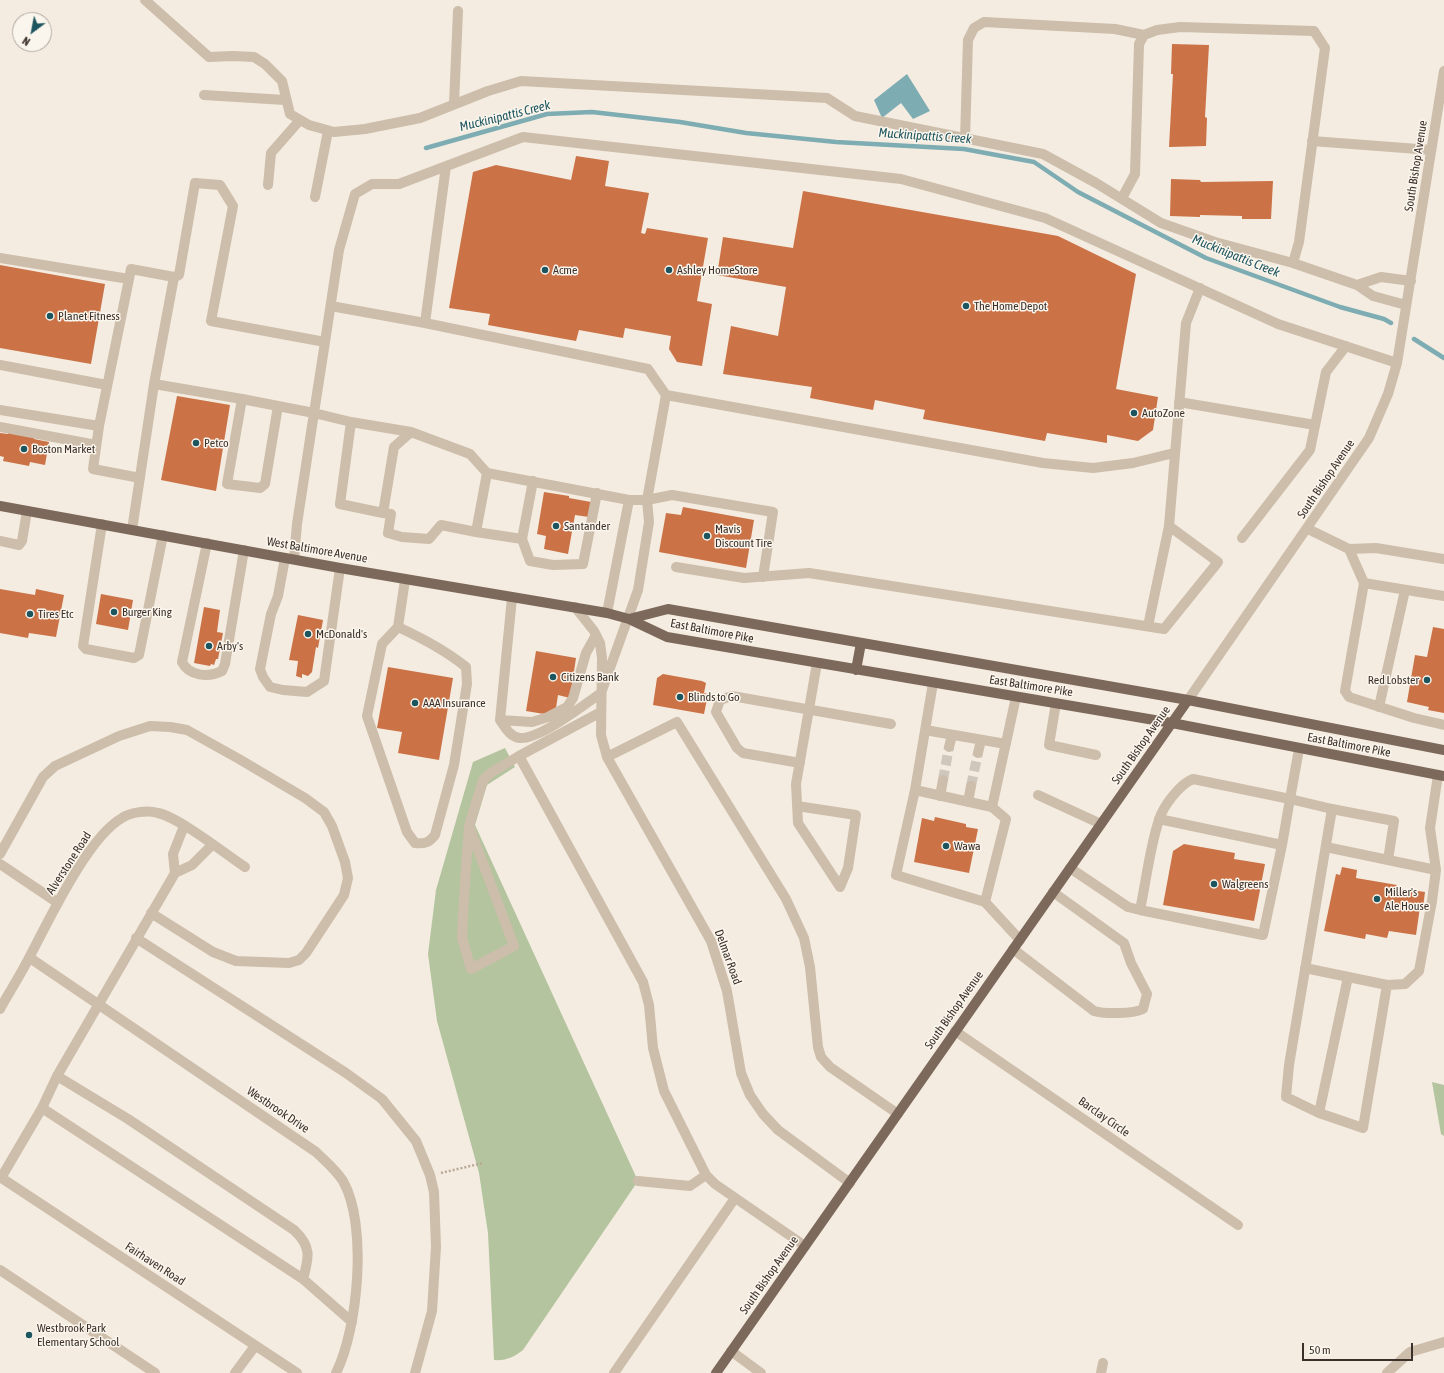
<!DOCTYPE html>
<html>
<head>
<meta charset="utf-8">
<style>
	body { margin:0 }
	#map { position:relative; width:1444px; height:1373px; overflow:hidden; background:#f4ece0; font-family:"Asap Condensed",sans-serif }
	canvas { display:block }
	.north { position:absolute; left:12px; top:12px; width:40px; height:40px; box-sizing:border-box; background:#fbf6ed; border:1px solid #aea79f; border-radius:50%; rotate:212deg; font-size:11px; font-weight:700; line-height:16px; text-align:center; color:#3b312a }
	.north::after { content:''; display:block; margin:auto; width:14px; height:18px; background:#1d555f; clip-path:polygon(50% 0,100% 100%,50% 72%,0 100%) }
	.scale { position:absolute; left:1302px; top:1343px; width:111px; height:18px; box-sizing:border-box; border:2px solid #3b312a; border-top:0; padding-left:5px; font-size:12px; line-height:14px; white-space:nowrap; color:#3b312a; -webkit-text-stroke:3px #fbf6ed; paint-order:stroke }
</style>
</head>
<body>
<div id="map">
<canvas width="1444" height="1373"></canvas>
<div class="north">N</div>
<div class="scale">50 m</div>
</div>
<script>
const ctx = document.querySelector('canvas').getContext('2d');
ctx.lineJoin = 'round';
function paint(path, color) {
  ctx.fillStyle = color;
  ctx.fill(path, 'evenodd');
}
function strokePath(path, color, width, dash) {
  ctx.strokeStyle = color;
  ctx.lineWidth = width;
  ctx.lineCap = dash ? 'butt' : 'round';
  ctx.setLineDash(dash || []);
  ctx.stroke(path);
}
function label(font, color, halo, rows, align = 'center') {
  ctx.font = font + ' "Asap Condensed",sans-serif';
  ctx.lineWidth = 3;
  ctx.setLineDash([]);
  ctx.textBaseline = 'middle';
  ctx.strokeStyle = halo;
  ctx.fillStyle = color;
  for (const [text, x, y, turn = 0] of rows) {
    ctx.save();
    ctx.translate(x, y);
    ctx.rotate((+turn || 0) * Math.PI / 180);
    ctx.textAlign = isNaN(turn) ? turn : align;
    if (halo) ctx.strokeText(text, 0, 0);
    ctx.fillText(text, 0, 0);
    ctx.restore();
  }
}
paint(new Path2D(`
	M505 748 515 767 487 785 475 825 638 1181 523 1350C514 1357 506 1361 494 1360L488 1233 479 1173 437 1021 428 954 436 890 473 762Z
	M1432 1082 1444 1085V1136L1441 1134Z`), '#b4c49f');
paint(new Path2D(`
	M907 74 930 111 913 119 901 103 882 118 874 100Z`), '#7dacb3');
strokePath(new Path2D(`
	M426 148 547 114 592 112 680 122 746 133 836 142 964 149 1034 162 1078 192 1206 258 1340 307 1384 319 1391 323
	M1414 339 1444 358`), '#7dacb3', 4.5);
paint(new Path2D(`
	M1172 44 1209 45 1205 117 1207 118 1206 146 1169 147 1173 74H1171Z
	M576 156 609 161 605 186 649 193 641 233 645 234 647 228 708 238 697 301 712 304 702 366 677 362 669 349 671 336 625 328 623 338 579 330 576 341 488 325 490 314 449 308 473 172 496 165 571 180Z
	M1171 179 1200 180 1201 182 1273 181 1271 219H1242V216L1200 215V217L1170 216Z
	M803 191 1058 236 1136 274 1116 389 1158 397 1153 430 1138 441 1107 435V443L1047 433 1045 441 923 419 925 410 875 400 873 410 810 398 812 387 723 374 731 326 778 336 786 287 717 275 723 237 793 248Z
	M0 265 105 284 91 364 0 348Z
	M177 396 230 405 216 491 161 480Z
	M8 431 34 436V439L49 442 45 465 30 462 29 466 3 461 4 457 0 456V433L8 434Z
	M544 492 569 496V498L591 502 589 517 575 515 568 554 544 549 546 536 537 534Z
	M683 507 754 520 746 568 659 552 666 513 681 515Z
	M0 589 35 595 36 589 64 595 56 637 29 633 28 638 0 633Z
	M101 594 133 600 128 630 96 624Z
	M204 607 220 610 217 632 223 633 218 659H216L214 665 211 664 210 666 194 663Z
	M298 615 323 620 318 648 316 647 312 672 308 676 302 674V678L296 676 298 661 289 660Z
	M1433 627 1444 629V713L1428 710 1429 707 1407 702 1415 655 1427 657Z
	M536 651 576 658 570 698 558 695 556 708 544 714 526 711Z
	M388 667 453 678 439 760 398 753 402 732 377 728Z
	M663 674 702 681 706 683 704 693 708 694 704 714 653 705 657 678Z
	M935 817 966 824V827L978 829 969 873 914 862 922 818 934 821Z
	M1184 844 1235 853 1234 859 1265 864 1254 921 1163 905 1173 851Z
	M1342 867 1357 870 1356 878 1397 885V888L1425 892 1423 908 1420 907 1416 935 1389 931 1387 938 1366 934 1365 939 1324 931 1336 874 1340 875Z`), '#cb7247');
strokePath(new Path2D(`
	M943 780 949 747
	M971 786 978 753`), '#cfc7bc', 10, [10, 5]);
strokePath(new Path2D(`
	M441 1173 483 1163`), '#b9a895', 2.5, [2, 2]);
strokePath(new Path2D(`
	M145 0 209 57 233 56 254 57 265 64 282 81 290 114 309 125 334 132 365 129 420 118 488 91 521 81 827 98 855 116 1043 154 1096 183 1161 223 1215 242 1293 263 1357 285 1373 296 1406 305
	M204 95 285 100
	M454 104 458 11
	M965 139 968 40 974 28 984 22 1115 29 1144 35
	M1312 141 1431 150
	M446 166 425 323 648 369 666 395
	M268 185 271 153 300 120
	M315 197 328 131
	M1122 198 1135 174 1139 44 1144 35 1157 30 1180 27 1314 31 1325 48 1299 242 1293 263
	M0 258 129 279 131 269 174 277 179 275 195 183 220 185 233 206 211 321 325 342 339 250 355 194 372 184H399L523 137 901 179 1045 218 1278 324 1397 363
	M1357 285 1381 277 1411 281
	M331 306 425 323
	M0 365 107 385
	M154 384 174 277
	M242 399 278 406
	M1179 402 1315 425
	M0 410 99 426 93 469 140 478
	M351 422 411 432
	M99 426 129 279
	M0 427 96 445
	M487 473 470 454 411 432 394 447 383 513 391 514 388 533 402 537 429 539 441 525 476 532 487 473 629 500H647L672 495 773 512 763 577
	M533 481 522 539 530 561 553 565 583 564 597 493
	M102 524 83 646 86 649 134 658 139 655 163 535
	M1308 529 1349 549 1376 548 1444 559
	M132 530 154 384 242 399 227 484 260 488 265 484 278 406 314 413 325 342
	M476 532 522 539
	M1242 538 1310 450 1326 372 1346 346
	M0 541 19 545 22 541 27 511
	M207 543 182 662C189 676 208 678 222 671L225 664 244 550
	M1349 549 1364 583 1345 691 1349 697 1414 718 1444 725
	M285 558 278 596 271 614 260 669 263 677 270 687 283 690 307 692 324 681 340 568
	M294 559 297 524 314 413 351 422 340 504 383 513
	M676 567 744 578 809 573 1164 629 1218 562 1169 526 1186 323 1200 288
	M1364 583 1444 596
	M512 598 500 720C505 727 510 737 520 738 540 739 584 705 601 693
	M575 607 594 631 600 643 602 658 601 735 607 757 711 941 727 991 741 1073 750 1095 763 1114 778 1130 850 1183
	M607 613 629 500
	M1148 626 1169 526
	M398 627C422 638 445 650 466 667L467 684 454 765 435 835C429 843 424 844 415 843L407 832 367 716 382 644 398 627 405 580
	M933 683 915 790 896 875 985 902 1020 940
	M601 693 638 590 649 522 647 500 666 395 1043 463 1093 468 1133 463 1174 453
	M1188 700 1369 438 1388 394 1397 363 1444 71
	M1056 703 1049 745 1096 755
	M1379 707 1405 590
	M500 720 532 722 548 717 567 707 573 698 586 653 596 635
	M925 730 1006 744
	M949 747 952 735
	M978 753 981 740
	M519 756 643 982 649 1005 653 1048 664 1091 706 1175 715 1184 805 1246
	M607 757 677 722 786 899 804 938 810 967 818 1047 821 1057 830 1067 898 1114
	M800 763 743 753 737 748 716 712 720 700 732 696 891 724
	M915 790 992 807
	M1038 795 1101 824
	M940 796 943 780
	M968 802 971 786
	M797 806 856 815 848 868 840 887 798 823 796 784 817 663
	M1332 809 1394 821 1388 860
	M1159 819 1282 845 1290 799 1332 809 1289 1065 1286 1097 1319 1113 1363 1128 1387 985
	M184 826 173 854 175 873 192 865 212 845
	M469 826 514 946 471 969 462 938 464 898 469 826 483 780 492 772 519 756 601 712
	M1326 847 1436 870
	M0 854 43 777 55 766 119 736 150 726 170 727 187 730 239 759 305 798 324 812 332 826 345 862 348 878 344 895 306 953 299 960 289 963 236 961 213 952 151 913
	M0 864 58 903
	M1070 868 1128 907 1140 910C1146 882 1150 846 1159 820 1163 806 1180 784 1193 779L1290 799 1299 749
	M985 902 1006 819 992 807 1016 697
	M1140 910 1263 935 1282 845
	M136 938 346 1073 382 1099 416 1141 430 1175 434 1192 436 1247 432 1311 415 1373
	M1013 949 1094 1011C1104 1014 1134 1014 1143 1009L1147 994 1131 963 1124 943 1053 892
	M30 958 316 1152C325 1161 336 1170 343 1181 368 1225 358 1329 336 1373
	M1305 968 1387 985 1405 984 1419 971 1432 901 1436 870 1430 828 1438 775
	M0 1009C10 991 21 974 30 956 49 920 88 837 122 818 131 812 147 810 158 813 180 818 224 853 245 867
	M955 1031 1238 1225
	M57 1076 128 1119 294 1230C312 1247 309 1257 303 1279
	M42 1108 303 1279 352 1322
	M1319 1113 1348 977
	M0 1177 297 1373
	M1 1178 42 1108 57 1076 175 873
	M638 1181 690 1186 706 1175
	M0 1270 155 1373
	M731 1351 761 1373
	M235 1373 255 1346
	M614 1373 735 1198
	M1101 1373 1103 1363
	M1387 1373 1410 1352 1444 1342`), '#cdbdab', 10);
strokePath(new Path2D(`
	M0 506 340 568 607 613 629 619 667 637 1172 723 1444 776
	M629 619 668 609 1188 700 1444 750
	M856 670 861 643
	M716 1373 1188 700`), '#7d695b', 10);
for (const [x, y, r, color] of [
	[545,270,4,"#1d555f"],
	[669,270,4,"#1d555f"],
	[966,306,4,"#1d555f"],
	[50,316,4,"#1d555f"],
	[1134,413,4,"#1d555f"],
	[196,443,4,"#1d555f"],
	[24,449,4,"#1d555f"],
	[556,526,4,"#1d555f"],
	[707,536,4,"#1d555f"],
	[114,612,4,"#1d555f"],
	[30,614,4,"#1d555f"],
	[308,634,4,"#1d555f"],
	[209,646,4,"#1d555f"],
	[553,677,4,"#1d555f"],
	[1427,680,4,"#1d555f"],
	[680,697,4,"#1d555f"],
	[415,703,4,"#1d555f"],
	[946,846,4,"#1d555f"],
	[1214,884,4,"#1d555f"],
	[1377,899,4,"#1d555f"],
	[29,1335,4,"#1d555f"]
]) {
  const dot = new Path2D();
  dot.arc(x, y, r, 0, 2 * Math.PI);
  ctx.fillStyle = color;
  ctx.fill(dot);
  strokePath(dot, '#fbf6ed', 1.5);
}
label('12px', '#3b312a', '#fbf6ed', [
	["South Bishop Avenue",1416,166,-81],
	["South Bishop Avenue",1326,479,-56],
	["West Baltimore Avenue",317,550,10],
	["East Baltimore Pike",712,631,11],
	["East Baltimore Pike",1031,686,9],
	["South Bishop Avenue",1141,745,-55],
	["East Baltimore Pike",1349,745,11],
	["Alverstone Road",69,863,-57],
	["Delmar Road",728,957,70],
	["South Bishop Avenue",954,1010,-55],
	["Westbrook Drive",278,1110,34],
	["Barclay Circle",1104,1117,35],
	["Fairhaven Road",155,1264,33],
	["South Bishop Avenue",769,1275,-55]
]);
label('12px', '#3b312a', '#fbf6ed', [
	["Acme",553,270],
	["Ashley HomeStore",677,270],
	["The Home Depot",974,306],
	["Planet Fitness",58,316],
	["AutoZone",1142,413],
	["Petco",204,443],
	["Boston Market",32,449],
	["Santander",564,526],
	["Mavis",715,529],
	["Discount Tire",715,543],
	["Burger King",122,612],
	["Tires Etc",38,614],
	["McDonald's",316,634],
	["Arby's",217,646],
	["Citizens Bank",561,677],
	["Red Lobster",1419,680,"right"],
	["Blinds to Go",688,697],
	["AAA Insurance",423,703],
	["Wawa",954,846],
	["Walgreens",1222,884],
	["Miller's",1385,892],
	["Ale House",1385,906],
	["Westbrook Park",37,1328],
	["Elementary School",37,1342]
], 'left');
label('italic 13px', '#1d555f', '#fbf6ed', [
	["Muckinipattis Creek",505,116,-14],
	["Muckinipattis Creek",925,136,4],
	["Muckinipattis Creek",1236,256,22]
]);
</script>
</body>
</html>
